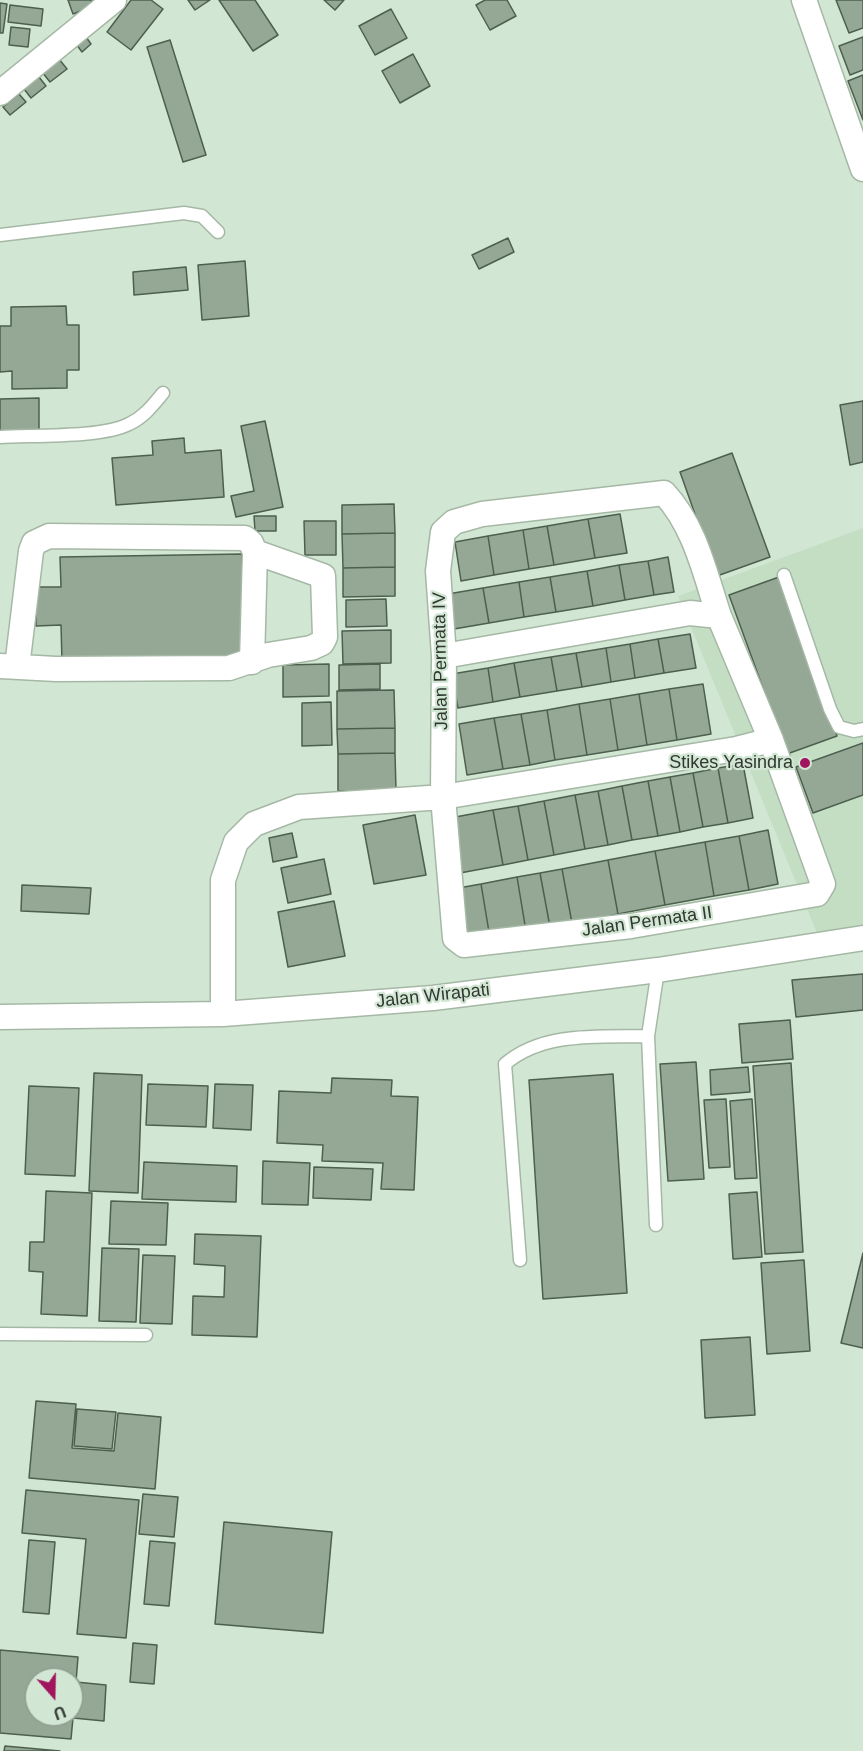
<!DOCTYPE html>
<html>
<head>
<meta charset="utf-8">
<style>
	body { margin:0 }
	#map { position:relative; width:863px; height:1751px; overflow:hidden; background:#d2e7d3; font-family:Helvetica,sans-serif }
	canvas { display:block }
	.north { position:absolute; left:24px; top:1667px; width:60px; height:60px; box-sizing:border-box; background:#d2e7d3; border:2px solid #91a192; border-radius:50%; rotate:160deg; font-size:16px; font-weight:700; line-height:24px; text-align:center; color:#303730 }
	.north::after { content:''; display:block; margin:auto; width:21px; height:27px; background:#a1155e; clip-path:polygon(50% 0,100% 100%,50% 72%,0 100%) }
</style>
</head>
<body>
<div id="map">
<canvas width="863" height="1751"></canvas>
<div class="north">U</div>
</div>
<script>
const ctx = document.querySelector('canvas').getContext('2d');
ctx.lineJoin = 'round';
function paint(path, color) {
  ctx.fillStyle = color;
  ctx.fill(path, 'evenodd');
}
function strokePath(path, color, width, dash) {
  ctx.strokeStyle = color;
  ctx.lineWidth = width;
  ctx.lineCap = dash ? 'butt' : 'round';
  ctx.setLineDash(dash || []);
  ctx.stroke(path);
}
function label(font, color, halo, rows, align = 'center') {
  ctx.font = font + ' Helvetica,sans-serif';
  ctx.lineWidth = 4.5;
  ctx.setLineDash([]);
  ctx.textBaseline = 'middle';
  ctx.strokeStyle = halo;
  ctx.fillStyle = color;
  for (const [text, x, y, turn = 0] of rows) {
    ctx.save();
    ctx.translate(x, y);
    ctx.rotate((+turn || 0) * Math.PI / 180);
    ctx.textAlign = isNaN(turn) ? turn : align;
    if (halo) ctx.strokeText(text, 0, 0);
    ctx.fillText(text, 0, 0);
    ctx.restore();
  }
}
paint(new Path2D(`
	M863 528V930L819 938 678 596Z`), '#c4dec4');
const building = new Path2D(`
	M68 0H91L93 6 73 14Z
	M131 0H151L163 9 131 50 107 32Z
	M188 0H210L195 10Z
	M219 0H255L278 35 253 51Z
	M324 0H344L335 10Z
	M485 0H507L516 16 490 30 476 5Z
	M836 0H863V28L849 33Z
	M0 3 7 4 3 33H0Z
	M10 5 43 9 41 26 8 22Z
	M391 9 407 38 375 55 359 26Z
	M11 27 30 29 28 47 9 45Z
	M86 37 91 44 82 52 76 44Z
	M863 37V70L850 75 839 46Z
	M170 40 206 155 183 162 147 47Z
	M413 54 430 86 400 103 382 71Z
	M59 59 67 69 50 82 42 72Z
	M863 75V120L848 81Z
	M39 77 46 86 31 98 24 89Z
	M19 94 26 102 10 115 3 107Z
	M508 238 514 252 479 269 472 255Z
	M245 261 249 316 202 320 198 265Z
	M186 267 188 290 134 295 133 272Z
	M66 306 67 325H79V370H67V388L12 389V371L0 372V326H11V307Z
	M39 398V432H0V399Z
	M863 401V462L850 465 840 405Z
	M265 421 283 507 236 517 231 496 254 491 241 426Z
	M184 438 185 453 221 450 224 497 116 505 112 458 153 455 152 441Z
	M732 453 770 557 717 576 680 472Z
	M394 504 395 533 342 534V505Z
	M620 514 627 553 595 558 588 519Z
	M254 516H276V531H255Z
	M588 519 595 558 554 565 547 526Z
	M304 521H336V555H305Z
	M547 526 554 565 529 569 523 530Z
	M523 530 529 569 494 575 488 536Z
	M395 533V567L343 568 342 534Z
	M488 536 494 575 461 581 455 542Z
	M242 554 243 660 62 663 61 625 36 626V587H61L60 557Z
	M668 557 674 592 654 595 648 561Z
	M648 561 654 595 625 600 619 565Z
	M619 565 625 600 593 606 587 571Z
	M395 567V596L343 597V568Z
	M587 571 593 606 556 612 550 577Z
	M550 577 556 612 524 617 519 582Z
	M779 577 837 736 787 754 729 595Z
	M519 582 524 617 489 623 483 588Z
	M483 588 489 623 454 629 448 594Z
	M386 599 387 626 346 627V600Z
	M391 630V663L343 664 342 631Z
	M690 634 696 668 664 673 658 639Z
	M658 639 664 673 635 678 630 644Z
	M630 644 635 678 611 682 606 648Z
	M606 648 611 682 582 687 576 653Z
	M576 653 582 687 557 691 551 657Z
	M551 657 557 691 520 697 514 663Z
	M514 663 520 697 493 702 488 668Z
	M329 664V696L283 697V665Z
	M380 664V689L339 690V665Z
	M488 668 493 702 458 708 452 674Z
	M703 684 711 734 677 740 669 689Z
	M669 689 677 740 647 745 639 694Z
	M394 690 395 728 337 729V691Z
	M639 694 647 745 618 750 610 699Z
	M610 699 618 750 587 755 579 704Z
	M331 702 332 745 302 746V703Z
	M579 704 587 755 555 760 547 710Z
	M547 710 555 760 530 765 521 714Z
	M521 714 530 765 503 769 494 718Z
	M494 718 503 769 467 775 459 724Z
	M395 728V753L338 754 337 729Z
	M863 743V795L813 813 796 767Z
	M395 753 396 790 338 791V754Z
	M743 764 753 818 728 823 718 768Z
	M718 768 728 823 703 827 693 773Z
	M693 773 703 827 680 832 670 777Z
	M670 777 680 832 658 836 648 781Z
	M648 781 658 836 632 840 622 786Z
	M622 786 632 840 608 845 598 791Z
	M598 791 608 845 585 849 575 795Z
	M575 795 585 849 554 855 544 801Z
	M544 801 554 855 528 860 518 806Z
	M518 806 528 860 503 865 493 810Z
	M493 810 503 865 460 873 450 818Z
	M415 815 426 875 374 884 363 825Z
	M768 830 778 884 749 890 739 836Z
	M292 833 297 857 273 862 269 838Z
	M739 836 749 890 714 896 705 842Z
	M705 842 714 896 665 905 655 851Z
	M655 851 665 905 618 914 608 860Z
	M324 859 331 894 288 903 281 868Z
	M608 860 618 914 572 923 562 869Z
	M562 869 572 923 550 927 540 873Z
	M540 873 550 927 526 931 517 877Z
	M517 877 526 931 490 938 481 884Z
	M481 884 490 938 463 943 453 889Z
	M22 885 91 888 89 914 21 911Z
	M334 901 345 956 288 967 278 912Z
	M863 974V1010L796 1017 792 980Z
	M790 1020 793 1059 742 1063 739 1024Z
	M696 1062 704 1179 668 1181 660 1064Z
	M791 1063 803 1252 765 1254 753 1066Z
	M748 1067 750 1092 711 1095 710 1070Z
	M94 1073 142 1075 138 1193 89 1191Z
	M613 1074 627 1293 543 1299 529 1080Z
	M332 1078 392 1080 391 1096 418 1097 414 1190 381 1189 383 1163 322 1161 323 1145 277 1143 279 1091 331 1093Z
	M148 1084 208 1086 206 1127 146 1125Z
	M215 1084 253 1085 251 1130 213 1128Z
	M29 1086 79 1088 75 1176 25 1174Z
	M726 1099 730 1167 709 1168 704 1100Z
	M752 1099 757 1178 735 1179 730 1101Z
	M263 1161 310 1163 308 1205 262 1204Z
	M144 1162 237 1166 236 1202 142 1199Z
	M314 1167 373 1169 371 1200 313 1198Z
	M46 1191 92 1193 87 1316 41 1314 43 1272 29 1271 30 1242H44Z
	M757 1192 762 1257 733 1259 729 1194Z
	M111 1201 168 1203 166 1245 109 1244Z
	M195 1234 261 1236 257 1337 192 1335 193 1296 224 1297 225 1266 194 1264Z
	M102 1248 139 1249 136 1322 99 1321Z
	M863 1253V1348L841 1343Z
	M143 1255 175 1256 172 1324 140 1323Z
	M804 1260 810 1351 767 1354 761 1263Z
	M750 1337 755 1415 705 1418 701 1340Z
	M36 1401 76 1404 72 1448 114 1451 118 1413 161 1417 155 1489 29 1478Z
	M77 1409 116 1412 112 1449 74 1446Z
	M26 1490 139 1500 126 1638 77 1634 86 1539 22 1533Z
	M143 1494 178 1497 174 1537 139 1534Z
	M224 1522 332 1532 323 1633 215 1624Z
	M29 1540 55 1542 49 1614 23 1612Z
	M150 1541 175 1543 169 1606 144 1604Z
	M133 1643 157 1645 154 1684 130 1682Z
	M0 1650 78 1657 76 1682 106 1685 104 1721 73 1718 71 1739 0 1733ZM36 1679H72V1715H36Z
	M5 1746 60 1751H4Z`);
paint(building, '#95a896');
strokePath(building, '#4d5f4e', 1.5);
const service = new Path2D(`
	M0 235 184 213 202 216 218 232
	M0 437C33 435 102 438 129 424 144 417 153 405 163 393
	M784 575 830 709 839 727 854 731 863 729
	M656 1225 648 1036 658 970
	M520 1260 505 1064C543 1031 600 1037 648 1036
	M0 1334 146 1335`);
const minor = new Path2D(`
	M804 0 863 169
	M0 93 114 0
	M719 616C705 574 695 526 664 493L482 514 454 522 443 532 438 571 444 656 443 797 455 938 464 945 631 926 817 894 823 884 771 740
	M0 666 56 669 229 668 268 655 311 648 322 643 325 637 323 576 255 552
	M17 667 31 551 34 543 49 536 245 538 251 543 255 552 252 662
	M223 1014V880L236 842 254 824 299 807 443 797 736 749 771 740 719 616 690 613 444 656
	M0 1017 223 1014 433 998 658 970 863 938`);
strokePath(service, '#a5b8a5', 15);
strokePath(minor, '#a5b8a5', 27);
strokePath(service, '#fff', 12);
strokePath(minor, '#fff', 24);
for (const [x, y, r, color] of [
	[805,763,6,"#a1155e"]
]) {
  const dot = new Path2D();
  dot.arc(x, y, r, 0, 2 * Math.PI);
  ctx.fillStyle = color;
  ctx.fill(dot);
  strokePath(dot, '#d2e7d3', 2);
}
label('18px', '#303730', '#d2e7d3', [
	["Jalan Permata IV",441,661,-91],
	["Jalan Permata II",647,922,-8],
	["Jalan Wirapati",433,996,-6]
]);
label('18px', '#303730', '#d2e7d3', [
	["Stikes Yasindra",793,763]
], 'right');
</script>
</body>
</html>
